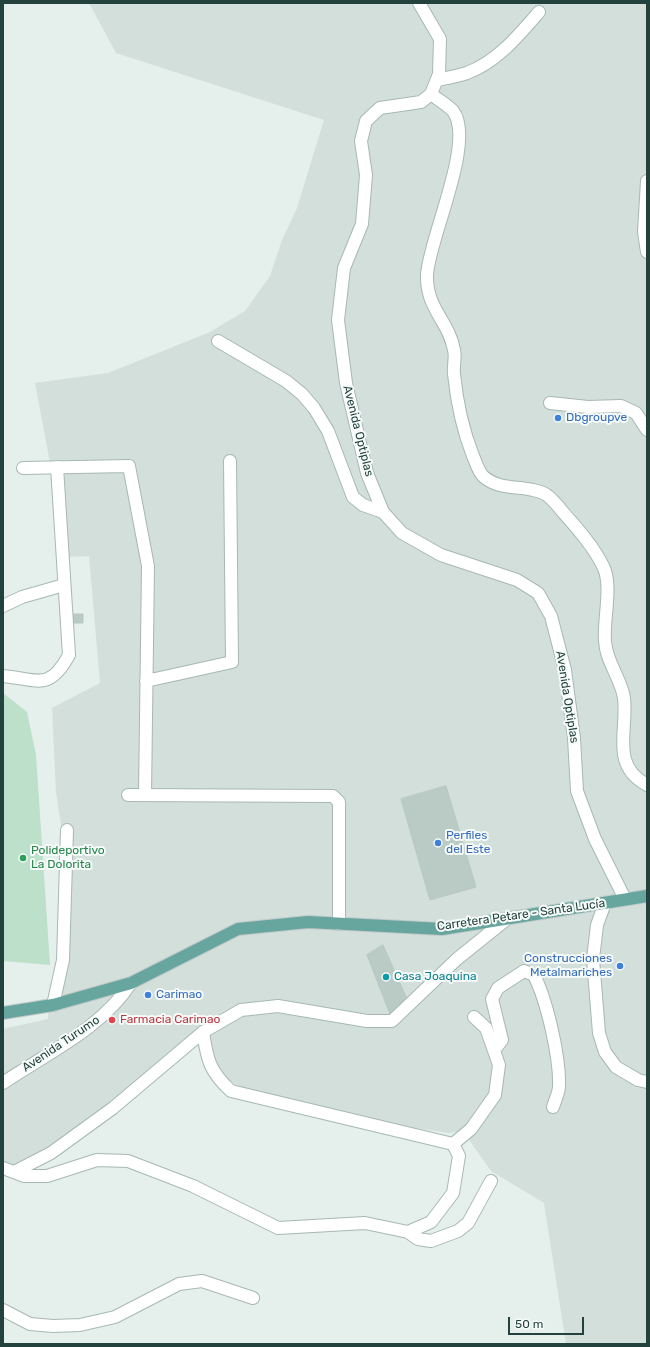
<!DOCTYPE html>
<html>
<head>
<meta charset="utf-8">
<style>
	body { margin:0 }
	#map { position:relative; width:650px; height:1347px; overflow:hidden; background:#e5efeb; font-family:Rubik,sans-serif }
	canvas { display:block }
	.frame { position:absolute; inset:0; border:4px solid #23423e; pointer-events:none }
	.scale { position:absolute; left:508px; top:1317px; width:76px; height:18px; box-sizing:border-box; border:2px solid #23423e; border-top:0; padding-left:5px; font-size:12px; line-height:14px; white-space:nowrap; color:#23423e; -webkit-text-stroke:3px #f6fbf9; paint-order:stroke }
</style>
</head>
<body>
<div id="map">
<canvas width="650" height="1347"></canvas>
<div class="frame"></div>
<div class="scale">50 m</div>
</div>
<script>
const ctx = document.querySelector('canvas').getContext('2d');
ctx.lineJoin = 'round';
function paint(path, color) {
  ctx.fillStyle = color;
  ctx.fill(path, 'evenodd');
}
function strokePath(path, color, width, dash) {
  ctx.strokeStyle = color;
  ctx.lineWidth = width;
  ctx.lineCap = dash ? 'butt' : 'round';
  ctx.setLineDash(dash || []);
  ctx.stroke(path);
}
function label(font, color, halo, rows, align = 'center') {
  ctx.font = font + ' Rubik,sans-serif';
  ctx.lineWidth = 4;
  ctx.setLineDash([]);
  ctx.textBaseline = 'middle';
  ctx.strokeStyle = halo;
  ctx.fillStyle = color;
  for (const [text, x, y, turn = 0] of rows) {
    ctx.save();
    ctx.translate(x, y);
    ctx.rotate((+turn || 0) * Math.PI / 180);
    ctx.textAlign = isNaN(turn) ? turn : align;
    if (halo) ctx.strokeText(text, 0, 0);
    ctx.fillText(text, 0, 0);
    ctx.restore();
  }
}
paint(new Path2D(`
	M89 3H647V1344H566L544 1203 491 1171 463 1131 449 1133 382 1123 246 1091 222 1076 210 1048 190 1035 163 1057 109 1111 24 1166 11 1165 3 1162V1029L48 1019 49 1000 68 934 72 896 56 792 52 708 100 683 89 556 64 557 54 484 35 383 108 373 210 332 245 311 270 276 282 240 297 208 324 120 116 53Z`), '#d3dfdb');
paint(new Path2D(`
	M3 693 27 712 36 755 50 965 3 961Z`), '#bde0cb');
const building = new Path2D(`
	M68 614H83V623H68Z
	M446 786 476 887 430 900 401 799Z
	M383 945 407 999 390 1014 367 955Z`);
paint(building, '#bacac5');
strokePath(building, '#b7c9c4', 1);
const minor = new Path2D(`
	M419 3 440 39 439 74 431 94 421 102 380 108 366 121 361 141 366 175 362 224 344 268 338 320 346 383 367 473 383 512 402 533 441 555 517 580 538 593 551 616 565 670 574 738 577 791 595 839 625 899
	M437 80C447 78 458 76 467 73 497 62 519 35 539 12
	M431 94C437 99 448 105 453 111 476 141 429 238 427 275 426 309 449 321 454 350 456 357 453 366 454 374 457 404 462 428 473 456 476 462 478 472 484 477 498 489 516 486 533 490 538 491 545 493 548 496 553 500 558 506 562 511 577 528 593 546 603 566 613 585 603 620 605 641 606 662 621 678 624 698 628 731 610 765 647 785
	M647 181 644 232 647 252
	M218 341 286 381 302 394 314 408 328 431 353 497 363 505 383 512
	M550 403 588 407 621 406 636 413 647 430
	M23 468 129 466 148 566 145 795
	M3 606 22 597 64 585
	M3 676C37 679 49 692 69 655L57 467
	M146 681 232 662 230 461
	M128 795 333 796 339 802V924
	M605 903 597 925 593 959 599 1033 605 1052 616 1067 638 1080 647 1082
	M53 1005 63 960 67 830
	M495 1049 502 1040 492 999 498 988 524 971 534 975C547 1001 560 1057 559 1086 559 1093 555 1100 553 1107
	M453 1144 471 1129 495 1095 499 1065 486 1028 474 1017
	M3 1168 24 1176H47L97 1160 128 1161 193 1186 278 1228 365 1223 408 1232 431 1222 453 1193 459 1156 453 1144 231 1091C210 1072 207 1060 203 1032L241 1010 278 1006 367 1021H392L457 959 508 918
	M14 1172 51 1153 113 1108 203 1032
	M408 1232 418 1239 431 1241 458 1231 468 1223 491 1181
	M3 1310 30 1324 53 1326 80 1325 115 1317 179 1284 202 1281 253 1298`);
const tertiary = new Path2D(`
	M3 1083C47 1053 101 1029 131 983`);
const primary = new Path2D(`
	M3 1013 53 1005 131 983 238 929 308 922 442 929 647 896`);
strokePath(minor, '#a7b8b4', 14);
strokePath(tertiary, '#a7b8b4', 14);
strokePath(primary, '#c1cac9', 14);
strokePath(minor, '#fff', 12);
strokePath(tertiary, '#fff', 12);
strokePath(primary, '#67a69e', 12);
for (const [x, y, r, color] of [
	[558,418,4,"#3f7fe0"],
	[438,843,4,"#3f7fe0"],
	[23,858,4,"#2e9e5b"],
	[620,966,4,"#3f7fe0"],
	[386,977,4,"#0f9aa8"],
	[148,995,4,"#3f7fe0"],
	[112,1020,4,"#e0444e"]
]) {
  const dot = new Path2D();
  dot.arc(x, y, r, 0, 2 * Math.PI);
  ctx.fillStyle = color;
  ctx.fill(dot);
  strokePath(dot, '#f6fbf9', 1.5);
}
label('12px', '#366cbe', '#f6fbf9', [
	["Dbgroupve",566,418],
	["Perfiles",446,836],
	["del Este",446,850],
	["Construcciones",612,959,"right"],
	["Metalmariches",612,973,"right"],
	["Carimao",156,995]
], 'left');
label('12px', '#23423e', '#f6fbf9', [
	["Avenida Optiplas",358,431,76],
	["Avenida Optiplas",567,697,81],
	["Carretera Petare - Santa Lucía",521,915,-8],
	["Avenida Turumo",61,1044,-34]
]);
label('12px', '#27864d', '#f6fbf9', [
	["Polideportivo",31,851],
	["La Dolorita",31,865]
], 'left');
label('12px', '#0d838f', '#f6fbf9', [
	["Casa Joaquina",394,977]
], 'left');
label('12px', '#be3a42', '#f6fbf9', [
	["Farmacia Carimao",120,1020]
], 'left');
</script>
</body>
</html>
